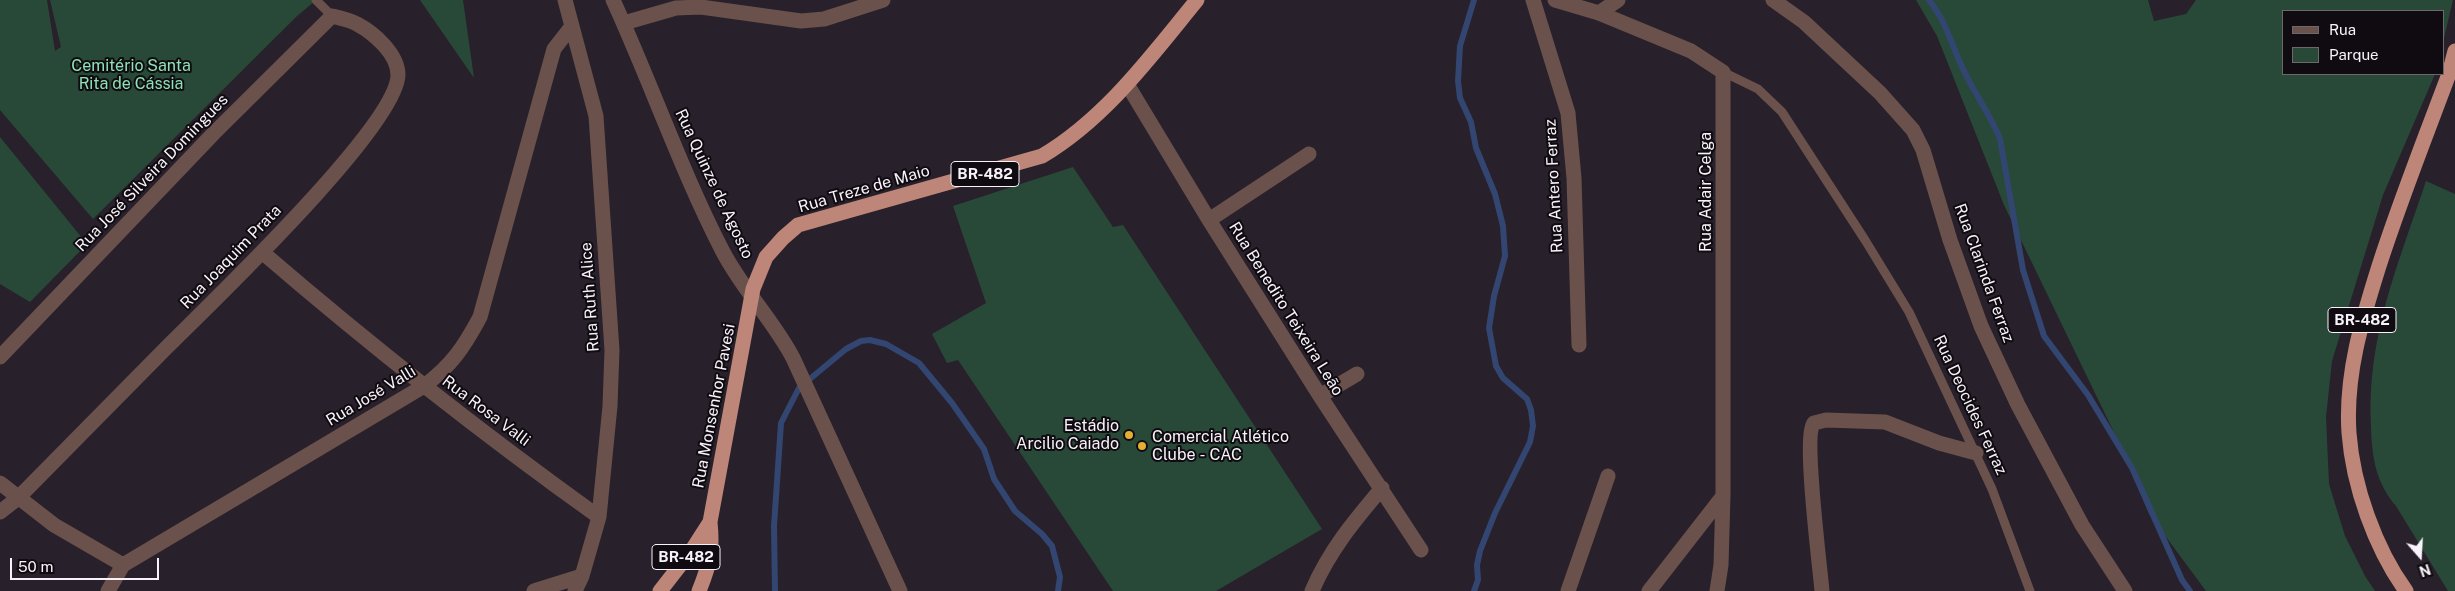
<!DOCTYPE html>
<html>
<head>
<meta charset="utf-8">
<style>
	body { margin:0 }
	#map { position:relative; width:2455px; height:591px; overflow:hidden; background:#28202a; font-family:"Public Sans",sans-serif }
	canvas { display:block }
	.legend { position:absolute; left:2282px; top:10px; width:162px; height:65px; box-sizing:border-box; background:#0f0b10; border:1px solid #6c686e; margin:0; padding:6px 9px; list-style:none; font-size:15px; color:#f8f3fa }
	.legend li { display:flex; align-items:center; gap:10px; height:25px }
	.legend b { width:25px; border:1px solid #6c686e }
	.north { position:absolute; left:2395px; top:531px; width:50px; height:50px; -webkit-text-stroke:4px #0f0b10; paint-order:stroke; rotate:161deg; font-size:14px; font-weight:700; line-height:20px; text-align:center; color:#f8f3fa }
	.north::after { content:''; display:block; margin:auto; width:18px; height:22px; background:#f8f3fa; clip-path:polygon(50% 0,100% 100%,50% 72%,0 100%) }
	.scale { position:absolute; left:10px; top:558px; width:149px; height:22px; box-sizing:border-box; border:2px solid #f8f3fa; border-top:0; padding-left:6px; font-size:15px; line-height:18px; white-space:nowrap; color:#f8f3fa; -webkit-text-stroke:4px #0f0b10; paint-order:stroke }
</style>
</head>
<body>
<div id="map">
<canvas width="2455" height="591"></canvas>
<ul class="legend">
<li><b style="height:6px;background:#6a514b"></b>Rua</li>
<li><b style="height:14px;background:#284938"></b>Parque</li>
</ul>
<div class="north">N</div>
<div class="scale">50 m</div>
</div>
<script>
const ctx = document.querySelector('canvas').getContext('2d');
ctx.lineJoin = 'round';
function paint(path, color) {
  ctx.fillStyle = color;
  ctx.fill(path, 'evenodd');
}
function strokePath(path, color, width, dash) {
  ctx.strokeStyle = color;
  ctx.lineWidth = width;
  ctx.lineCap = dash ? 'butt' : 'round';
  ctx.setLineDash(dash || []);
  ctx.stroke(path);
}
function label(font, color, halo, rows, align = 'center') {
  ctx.font = font + ' "Public Sans",sans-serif';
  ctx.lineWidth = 4;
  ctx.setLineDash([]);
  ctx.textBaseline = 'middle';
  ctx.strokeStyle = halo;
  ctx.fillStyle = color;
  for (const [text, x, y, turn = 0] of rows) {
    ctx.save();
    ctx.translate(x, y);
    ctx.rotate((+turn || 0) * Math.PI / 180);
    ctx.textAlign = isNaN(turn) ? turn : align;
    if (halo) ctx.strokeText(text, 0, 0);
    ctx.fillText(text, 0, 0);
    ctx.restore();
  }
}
paint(new Path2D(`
	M0 0H47L55 51 61 47 50 0H316L296 17 93 219 0 110Z
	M420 0H463L474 78Z
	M1916 0H2148L2154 21 2186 14 2196 0H2453L2444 38V11H2284V74H2435L2383 195 2332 361 2326 417 2329 484 2345 536 2365 576 2375 591H2206L2149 514 2124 453 2004 205 1937 36Z
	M0 137 87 244 30 302 0 284Z
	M1073 167 1113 227 1123 225 1322 529 1216 591H1113L958 360 947 363 932 334 986 303 953 206Z
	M2426 181 2455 194V591H2448L2396 506C2376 483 2372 458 2371 428 2366 338 2398 265 2426 181Z`), '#284938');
strokePath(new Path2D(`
	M1929 0C1947 22 1952 48 1965 73 1976 96 1991 116 2000 139L2023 270 2044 336 2088 395 2132 468 2182 580 2190 591
	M775 591 774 526 781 423 799 388 846 349 861 341 870 340 886 344 919 363 952 403 984 449 994 479 1015 511 1042 534 1052 546 1060 577 1058 591
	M1474 591 1478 580 1477 565 1480 551 1495 513 1530 442 1533 426 1531 410 1527 399 1503 378 1496 366 1489 328 1494 296 1505 256 1503 226 1495 194 1476 148 1471 122 1460 98 1458 81 1460 46 1474 0`), '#324671', 6);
strokePath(new Path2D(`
	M316 0 332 16
	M1723 72 1758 89 1782 112 1865 240 1909 312 1992 489 2030 591`), '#6a514b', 9);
strokePath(new Path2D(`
	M565 0 596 116 612 350 610 406 599 517 582 576 575 591
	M613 0C651 83 681 170 722 250 742 289 773 320 793 358L900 591
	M1533 0 1568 113 1574 178 1579 345
	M1599 13 1691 51 1723 72V496L1721 565 1717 591
	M624 23 676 8 701 7 801 21 824 19 883 0
	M1127 84 1209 220 1320 396 1421 550
	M1209 220 1309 154
	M262 252C370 345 483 434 599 517
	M0 357 213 134 332 16C340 18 350 20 357 24 374 33 398 54 398 75 397 126 210 304 167 347 117 397 68 448 18 498L0 512
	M1320 396 1357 374
	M0 483 54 525 123 565 424 386C452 365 464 347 480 317L554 49 572 26
	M108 591 123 565
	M534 591 582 576
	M1312 591C1329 551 1354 521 1382 488
	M1568 591 1608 476
	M1649 591 1723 496
	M1822 591C1820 567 1803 435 1814 423L1826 420 1885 422 1939 443 1976 453`), '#6a514b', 15);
strokePath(new Path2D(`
	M1555 0 1599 13 1618 0
	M1773 0 1804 22 1880 93 1913 130 1923 150 1950 240 1981 326 2018 405 2082 525 2125 591`), '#6a514b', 15);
strokePath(new Path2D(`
	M660 591 692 550 710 522
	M699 591C710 564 713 551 710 522L753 289 766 257 783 238 798 225 1042 156C1106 118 1151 56 1197 0
	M2406 591C2375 548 2353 486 2349 433 2345 375 2362 320 2379 266 2400 201 2425 138 2449 74L2455 51`), '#bd8678', 15);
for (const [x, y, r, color] of [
	[1129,435,5,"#e4ae35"],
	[1142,446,5,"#e4ae35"]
]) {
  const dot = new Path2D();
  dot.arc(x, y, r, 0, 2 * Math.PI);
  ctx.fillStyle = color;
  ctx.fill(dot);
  strokePath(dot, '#0f0b10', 2);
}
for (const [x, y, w] of [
	[985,174,68],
	[2362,320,68],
	[686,557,68]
]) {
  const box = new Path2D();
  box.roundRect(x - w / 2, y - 12.5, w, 25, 4);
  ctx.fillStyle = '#0f0b10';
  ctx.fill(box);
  strokePath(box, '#f8f3fa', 1);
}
label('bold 15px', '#f8f3fa', null, [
	["BR-482",985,174],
	["BR-482",2362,320],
	["BR-482",686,557]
]);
label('16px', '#8ce3b5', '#0f0b10', [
	["Cemitério Santa",131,66],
	["Rita de Cássia",131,84]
]);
label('16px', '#f8f3fa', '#0f0b10', [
	["Rua José Silveira Domingues",152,173,-46],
	["Rua Quinze de Agosto",714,184,65],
	["Rua Antero Ferraz",1554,186,-93],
	["Rua Treze de Maio",864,189,-16],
	["Rua Adair Celga",1706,192,-90],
	["Rua Joaquim Prata",231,257,-46],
	["Rua Clarinda Ferraz",1984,273,70],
	["Rua Ruth Alice",590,297,-94],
	["Rua Benedito Teixeira Leão",1286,309,58],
	["Rua José Valli",371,396,-31],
	["Rua Deocides Ferraz",1970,405,65],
	["Rua Monsenhor Pavesi",714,406,-79],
	["Rua Rosa Valli",486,411,37]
]);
label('16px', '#f8f3fa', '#0f0b10', [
	["Estádio",1119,426],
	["Arcilio Caiado",1119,444],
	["Comercial Atlético",1152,437,"left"],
	["Clube - CAC",1152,455,"left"]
], 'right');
</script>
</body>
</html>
